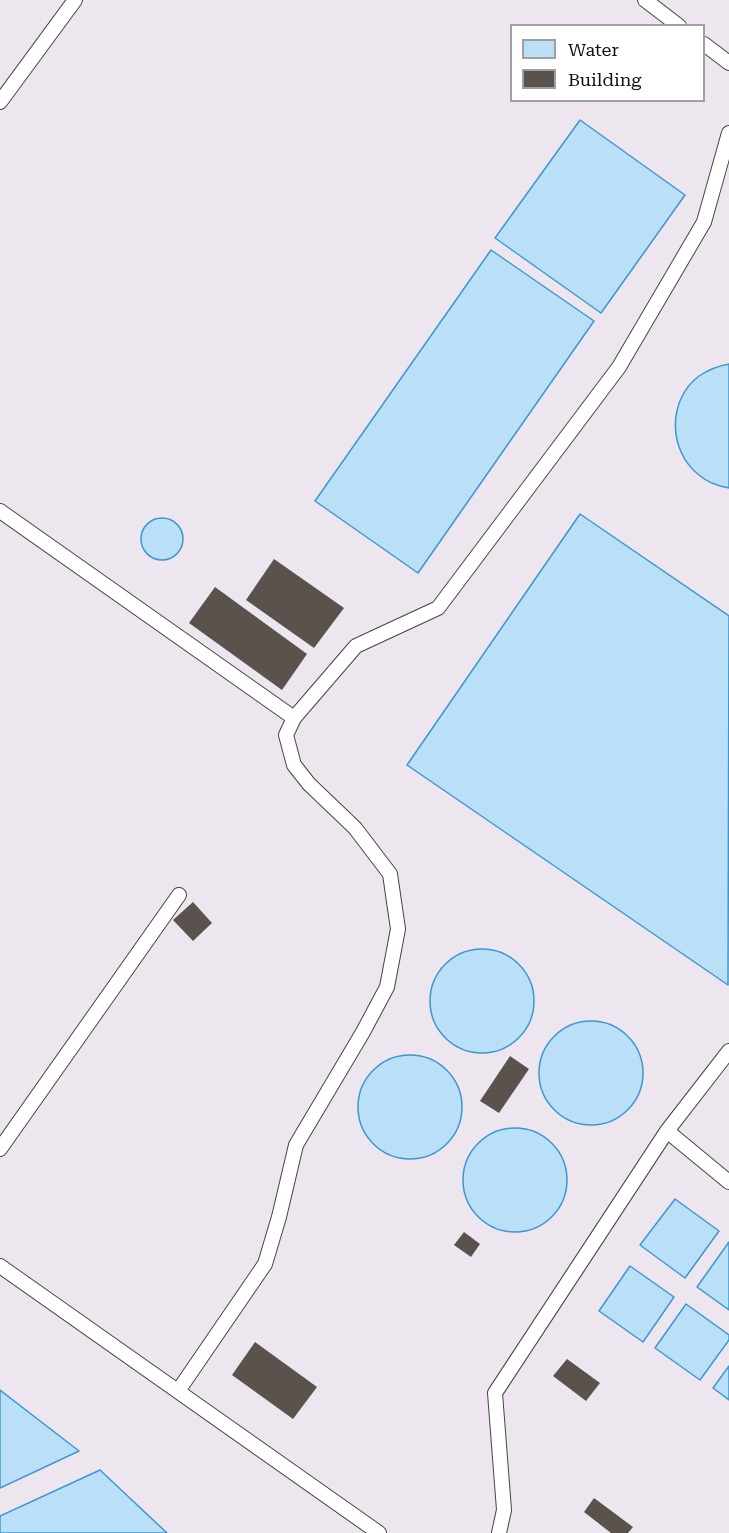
<!DOCTYPE html>
<html>
<head>
<meta charset="utf-8">
<style>
	body { margin:0 }
	#map { position:relative; width:729px; height:1533px; overflow:hidden; background:#fffdf5; font-family:"Roboto Serif",serif }
	canvas { display:block }
	.legend { position:absolute; left:510px; top:24px; width:195px; height:78px; box-sizing:border-box; background:#fff; border:2px solid #a0a0a0; margin:0; padding:8px 10px; list-style:none; font-size:18px; color:#111 }
	.legend li { display:flex; align-items:center; gap:12px; height:30px }
	.legend b { width:30px; border:2px solid #a0a0a0 }
</style>
</head>
<body>
<div id="map">
<canvas width="729" height="1533"></canvas>
<ul class="legend">
<li><b style="height:16px;background:#b9e0f7"></b>Water</li>
<li><b style="height:16px;background:#5a524d"></b>Building</li>
</ul>
</div>
<script>
const ctx = document.querySelector('canvas').getContext('2d');
ctx.lineJoin = 'round';
function paint(path, color) {
  ctx.fillStyle = color;
  ctx.fill(path, 'evenodd');
}
function strokePath(path, color, width, dash) {
  ctx.strokeStyle = color;
  ctx.lineWidth = width;
  ctx.lineCap = dash ? 'butt' : 'round';
  ctx.setLineDash(dash || []);
  ctx.stroke(path);
}
paint(new Path2D(`
	M0 0H729V1533H0ZM512 26H704V100H512Z`), '#eee6ef');
const water = new Path2D(`
	M580 120 685 195 601 313 495 238Z
	M491 250 594 321 418 573 315 501Z
	M729 364V488C718 486 708 483 699 475 668 451 667 400 699 376 708 370 718 366 729 364Z
	M580 514 729 616 728 985 407 765Z
	M141 539a21 21 0 1 1 42 0a21 21 0 1 1-42 0Z
	M430 1001a52 52 0 1 1 104 0a52 52 0 1 1-104 0Z
	M539 1073a52 52 0 1 1 104 0a52 52 0 1 1-104 0Z
	M358 1107a52 52 0 1 1 104 0a52 52 0 1 1-104 0Z
	M463 1180a52 52 0 1 1 104 0a52 52 0 1 1-104 0Z
	M675 1199 719 1231 685 1278 640 1245Z
	M729 1242V1310L697 1287Z
	M630 1266 674 1297 643 1342 599 1311Z
	M686 1304 729 1335V1340L700 1380 655 1348Z
	M729 1366V1400L713 1388Z
	M0 1390 79 1451 0 1488Z
	M100 1470 167 1533H0V1516Z`);
paint(water, '#b9e0f7');
strokePath(water, '#3f96cf', 1.5);
paint(new Path2D(`
	M274 559 344 608 314 648 246 600Z
	M215 587 307 654 282 690 189 623Z
	M193 902 212 923 193 941 173 920Z
	M510 1056 529 1069 499 1113 480 1101Z
	M464 1232 480 1244 471 1257 454 1245Z
	M255 1342 317 1387 293 1419 232 1375Z
	M567 1359 600 1383 586 1401 553 1376Z
	M594 1498 633 1527 628 1533H611L584 1512Z`), '#5a524d');
const lane = new Path2D(`
	M645 0 679 26
	M704 44 729 63
	M0 102 75 0
	M0 511 294 718 356 646 438 608 619 367 704 222 729 133
	M667 1131 729 1182
	M0 1149 179 895
	M0 1266 379 1533
	M178 1391 265 1264 279 1217 296 1145 363 1032 387 987 398 929 390 874 355 828 309 784 294 765 286 735 294 718
	M499 1533 504 1510 495 1393 667 1131 729 1051`);
strokePath(lane, '#444', 16);
strokePath(lane, '#fff', 14);
</script>
</body>
</html>
